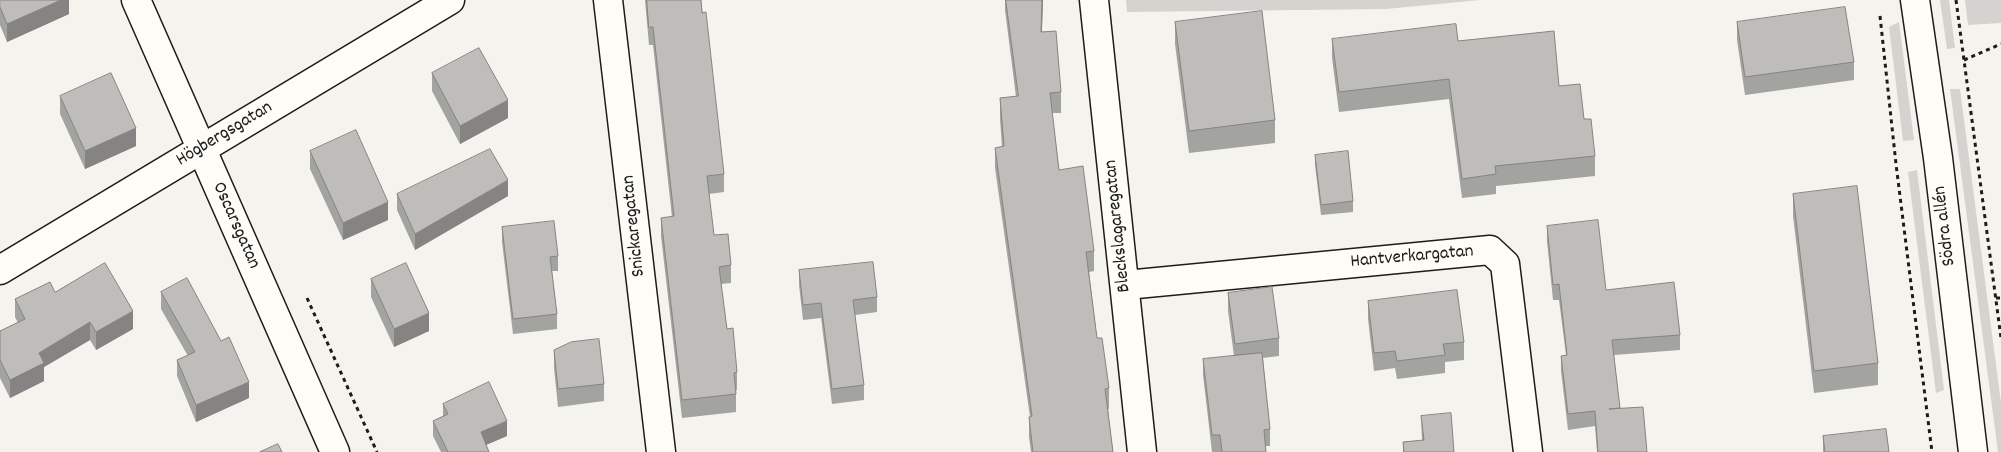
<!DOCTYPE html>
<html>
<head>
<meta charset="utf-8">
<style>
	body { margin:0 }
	canvas { display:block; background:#f4f3ee }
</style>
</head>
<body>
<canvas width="2001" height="452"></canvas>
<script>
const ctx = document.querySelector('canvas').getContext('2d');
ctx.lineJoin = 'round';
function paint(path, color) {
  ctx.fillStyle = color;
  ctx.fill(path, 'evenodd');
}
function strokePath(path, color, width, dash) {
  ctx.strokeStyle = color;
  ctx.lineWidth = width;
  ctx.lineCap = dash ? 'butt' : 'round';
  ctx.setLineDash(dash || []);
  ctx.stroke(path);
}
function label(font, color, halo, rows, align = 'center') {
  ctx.font = font + ' Dekko,sans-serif';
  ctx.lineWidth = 4;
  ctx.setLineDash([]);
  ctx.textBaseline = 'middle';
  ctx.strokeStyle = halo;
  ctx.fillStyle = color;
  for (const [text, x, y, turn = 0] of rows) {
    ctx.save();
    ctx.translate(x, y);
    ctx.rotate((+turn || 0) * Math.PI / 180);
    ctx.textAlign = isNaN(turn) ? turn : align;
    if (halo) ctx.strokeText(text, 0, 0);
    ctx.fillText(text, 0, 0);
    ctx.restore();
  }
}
paint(new Path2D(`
	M1126 0H1480L1386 9 1127 12Z
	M1940 0H1949L1955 48 1947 49Z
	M1965 0H2001V23L1968 25Z
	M1899 22 1914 140 1903 141 1889 27Z
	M1950 89H1960L2001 403V452H1998Z
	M1917 170 1944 390 1936 393 1908 172Z`), '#d4d3cf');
const minor = new Path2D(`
	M608 0 661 452
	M1094 0 1142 452
	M0 270 450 0
	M1126 285 1490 250 1505 264 1528 452`);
const tertiary = new Path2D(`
	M1915 0 1938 158 1973 452`);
const secondary = new Path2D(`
	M136 0 335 452`);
strokePath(minor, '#1c1c1c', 31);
strokePath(tertiary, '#1c1c1c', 31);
strokePath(secondary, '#1c1c1c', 31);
strokePath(new Path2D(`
	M1956 0 2001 338
	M1880 16 1896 164 1932 452
	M1964 60 2001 44
	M307 298 377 452
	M1996 298H2001`), '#1c1c1c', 3, [4, 4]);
strokePath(minor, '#fdfcf7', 28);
strokePath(tertiary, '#fdfcf7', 28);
strokePath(secondary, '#fdfcf7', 28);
paint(new Path2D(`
	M0 0H69V14L7 42 0 25Z
	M645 0H701L724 174V192L709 194 714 235 731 265V283L721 284 727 329 737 372V390H736V412L682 418 661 236V218L672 217 653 45H649Z
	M1005 0H1043L1042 32 1061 92V113H1052L1059 170 1094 251V271L1089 272 1097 338 1109 388V409H1108L1113 452H1031L1029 437V417H1030L995 168V148L1002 147 1000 119V98L1016 97 1005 10Z
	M1175 22 1275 120V143L1189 153 1175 44Z
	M1737 22 1854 62V80L1745 95 1737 40Z
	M1332 39 1458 41 1559 86 1584 119 1595 156V176L1496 186V194L1462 198 1449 99 1339 112 1332 58Z
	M432 73 508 118 460 144 432 91Z
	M60 96 136 146 85 169 60 114Z
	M310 151 388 220 343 240 310 169Z
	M1315 155 1353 201V212L1321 215 1315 165Z
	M397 194 508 196 415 250 397 210Z
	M1793 194 1878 363V385L1814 393 1793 216Z
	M1547 226 1606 290 1680 335V350L1614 355 1620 409 1647 452H1597L1595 426 1568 430 1561 371V356L1566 355 1559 300H1553L1547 241Z
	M502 227 558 256V271H552L557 314V329L513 334 502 242Z
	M799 270 877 297V312L855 315 864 385V400L832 404 821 318 803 320 799 285Z
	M371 279 429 331 394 347 371 297Z
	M55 292 133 329 96 350 90 340 44 367V381L10 398 0 378V331L18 323 15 317V299Z
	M161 292 249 398 196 422 177 376V360L188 356 161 309Z
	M1228 293 1279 338V356L1263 358 1270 429V446H1266V452H1212L1203 375V359L1234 356 1228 311Z
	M1368 301 1464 342V360L1445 362V373L1397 379 1395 368 1374 371 1368 319Z
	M554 350 604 384V401L558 407 554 368Z
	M443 404 507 436 486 445 489 452H441L433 436V421L443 416Z
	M1421 416 1454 452H1403V442L1422 440Z
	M1823 436 1889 452H1823Z`), '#a3a3a0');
paint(new Path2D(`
	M61 0H69V14L7 42V24Z
	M1042 0H1043L1041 53V32Z
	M508 100V118L460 144V126Z
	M136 128V146L85 169V151Z
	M508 180V196L415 250V234Z
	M388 202V220L343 240V223Z
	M133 311V329L96 350V332Z
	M429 313V331L394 347V329Z
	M90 322V340L44 367V381L10 398V380L39 353Z
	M249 382V398L196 422V405Z
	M507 421V436L481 447V432Z`), '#858482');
const building = new Path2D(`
	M0 0H61L7 24 0 7Z
	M647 0H701L702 13 706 12 724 174 707 176 714 235 728 234 731 265 719 267 727 329 733 328 737 372 734 373 736 394 682 400 661 218 674 216 653 27H649Z
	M1006 0H1042L1041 32 1056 31 1061 92 1050 93 1059 170 1083 166 1094 251 1086 252 1097 338H1102L1109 388 1105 389 1113 452H1033L1029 417 1032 416 995 148 1004 146 1000 98 1018 96Z
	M1845 7 1854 62 1745 77 1737 22Z
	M1262 11 1275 120 1189 131 1175 22Z
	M1456 24 1458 41 1554 31 1559 86 1580 84 1584 119H1591L1595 156 1495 166 1496 174 1462 179 1449 79 1339 92 1332 39Z
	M479 48 508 100 460 126 432 73Z
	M111 73 136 128 85 151 60 96Z
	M356 130 388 202 343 223 310 151Z
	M490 149 508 180 415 234 397 194Z
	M1348 151 1353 201 1321 205 1315 155Z
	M1857 186 1878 363 1814 371 1793 194Z
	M1598 220 1606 290 1674 282 1680 335 1612 340 1620 408 1609 409 1643 407 1647 452H1598L1595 411 1568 414 1561 356 1567 355 1559 284 1553 285 1547 226Z
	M554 221 558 256 550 257 557 314 513 319 502 227Z
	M873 262 877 297 853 300 864 385 832 389 821 303 803 305 799 270Z
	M105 263 133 311 96 332 90 322 39 353 44 363 10 380 0 360V331L25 319 15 299 50 282 55 292Z
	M406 263 429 313 394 329 371 279Z
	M187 278 221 341 229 337 249 382 196 405 177 360 195 352 161 292Z
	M1272 287 1279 338 1235 344 1228 293Z
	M1457 290 1464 342 1443 344 1445 355 1397 361 1395 351 1374 353 1368 301Z
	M599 339 604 384 558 389 554 350 571 342Z
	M1262 353 1270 429 1264 430 1266 452H1222L1220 435H1212L1203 359Z
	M489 382 507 421 481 432 489 452H448L433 421 448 414 443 404Z
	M1451 413 1454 452H1404L1403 442 1424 440 1421 416Z
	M1886 429 1889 452H1825L1823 436Z
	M278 444 282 452H260Z`);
paint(building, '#bebdba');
strokePath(building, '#858482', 1);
label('19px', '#1c1c1c', '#fdfcf7', [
	["Högbergsgatan",225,135,-31],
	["Oscarsgatan",235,226,66],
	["Snickaregatan",635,226,-96],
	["Bleckslagaregatan",1119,226,-96],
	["Södra allén",1946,226,-97],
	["Hantverkargatan",1412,258,-5]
]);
</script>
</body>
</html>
